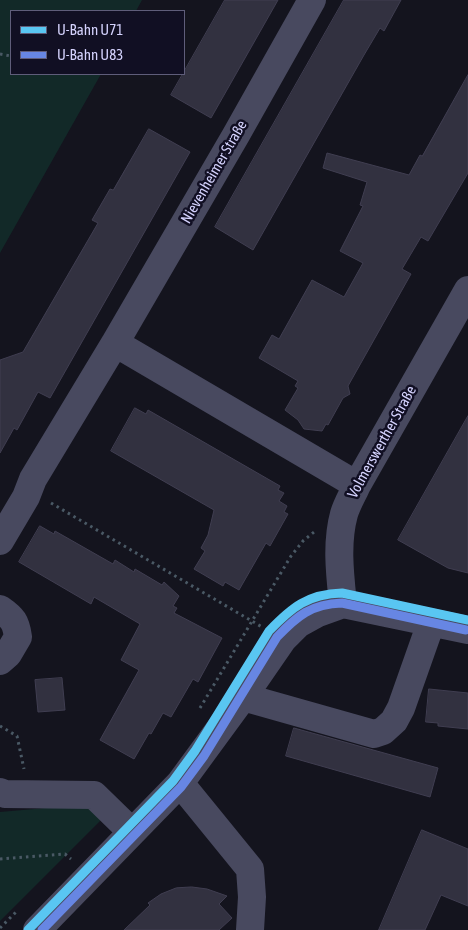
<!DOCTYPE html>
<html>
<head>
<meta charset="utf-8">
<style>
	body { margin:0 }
	#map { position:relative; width:468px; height:930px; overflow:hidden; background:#14141e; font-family:"Asap Condensed",sans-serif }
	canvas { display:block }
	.legend { position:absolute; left:10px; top:10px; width:175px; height:65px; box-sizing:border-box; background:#110f23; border:1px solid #5f5d7a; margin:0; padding:6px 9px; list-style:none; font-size:15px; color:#d4d2fd }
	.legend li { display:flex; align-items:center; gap:10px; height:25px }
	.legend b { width:25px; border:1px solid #5f5d7a }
</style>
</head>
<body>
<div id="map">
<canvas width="468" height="930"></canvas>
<ul class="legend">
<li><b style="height:6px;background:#59c6f2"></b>U-Bahn U71</li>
<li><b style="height:6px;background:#6786e3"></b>U-Bahn U83</li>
</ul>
</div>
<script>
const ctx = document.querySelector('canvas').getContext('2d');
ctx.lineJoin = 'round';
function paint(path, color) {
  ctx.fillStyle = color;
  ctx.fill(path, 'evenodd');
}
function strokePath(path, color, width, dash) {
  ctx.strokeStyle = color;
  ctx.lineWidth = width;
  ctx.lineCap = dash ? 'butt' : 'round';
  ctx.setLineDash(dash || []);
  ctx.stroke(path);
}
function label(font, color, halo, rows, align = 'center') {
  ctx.font = font + ' "Asap Condensed",sans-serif';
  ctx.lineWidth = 5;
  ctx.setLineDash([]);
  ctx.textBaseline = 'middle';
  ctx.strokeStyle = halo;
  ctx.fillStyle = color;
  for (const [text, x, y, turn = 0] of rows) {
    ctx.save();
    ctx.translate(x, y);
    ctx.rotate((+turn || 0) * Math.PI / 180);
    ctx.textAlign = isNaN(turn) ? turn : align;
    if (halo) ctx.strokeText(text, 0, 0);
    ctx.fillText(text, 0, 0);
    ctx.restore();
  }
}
paint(new Path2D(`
	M0 0H142L136 11H11V74H101L0 253Z
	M91 804 99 815 100 821 0 921V812Z`), '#122928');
const building = new Path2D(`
	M225 0H278L211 118 171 95Z
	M344 0H401L384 31 380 28 364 55 253 250 215 227Z
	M468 75V173L428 241 421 237 402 269 411 274 348 386 350 394 343 398 328 425 326 424 322 431 304 429 298 420 285 410 298 388 295 386 298 381 259 358 272 335 279 339 312 280 344 297 363 263 340 251 363 206 360 205 367 182 323 168 327 153 409 175 420 155 422 156Z
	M149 129 190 152 50 398 38 392 17 430 14 428 0 453V360L23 352 98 223 92 220 110 189 113 190Z
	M135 408 146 414 148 410 280 486 278 490 284 493 279 501 287 506 284 512 288 514 270 546 266 543 239 590 225 582 223 586 194 569 205 551 201 548 208 535 214 510 111 451Z
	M468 416V573L448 568 398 540Z
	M40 526 54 534 55 531 113 564 115 560 134 572 135 569 162 585 164 582 179 596 173 606 177 608 174 613 222 638 198 682 193 679 171 717 163 713 151 734 149 733 134 759 100 740 139 670 121 660 140 624 94 597 91 604 19 562Z
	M62 678 65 710 38 712 35 680Z
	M429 689 468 693V729L438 726V723L426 722Z
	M294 728 438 768 430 797 286 756Z
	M422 830 468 849V906L441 895 425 930H379Z
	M192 887 207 889 227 896 219 904 232 918 219 930H124L150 905 148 903 161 894 176 888Z`);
paint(building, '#323140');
strokePath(building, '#403e51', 1);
strokePath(new Path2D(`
	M0 54 11 56
	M51 503 262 627
	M200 708 291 556 303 541 314 532
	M0 726 17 736 24 769
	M0 859 65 854 71 859
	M0 928 17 911`), '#4a5965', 3, [2.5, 4]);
strokePath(new Path2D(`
	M115 343 236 135 312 0
	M0 541 26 497 33 479 115 343 357 485
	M343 604C340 575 336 543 344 514 347 504 353 494 357 485L468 290
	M343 604 468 630
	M0 609C13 618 16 622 18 637L8 654 0 661
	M243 697 374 734 383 731 394 721 401 708 431 623
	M180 783 250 869 252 897 250 930
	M0 792 5 794 94 795 132 832
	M37 930 180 783 243 697 283 639 298 624 318 613 343 604`), '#48495f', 28);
strokePath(new Path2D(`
	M28 930 173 781 195 751 269 631C292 607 308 594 342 593L468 620`), '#59c6f2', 9);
strokePath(new Path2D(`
	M42 930 181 787 204 756 277 637C297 616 311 604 342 603L466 630`), '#6786e3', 9);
label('15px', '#d4d2fd', '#110f23', [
	["Nievenheimer Straße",214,172,-60],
	["Volmerswerther Straße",382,442,-61]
]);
</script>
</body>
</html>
